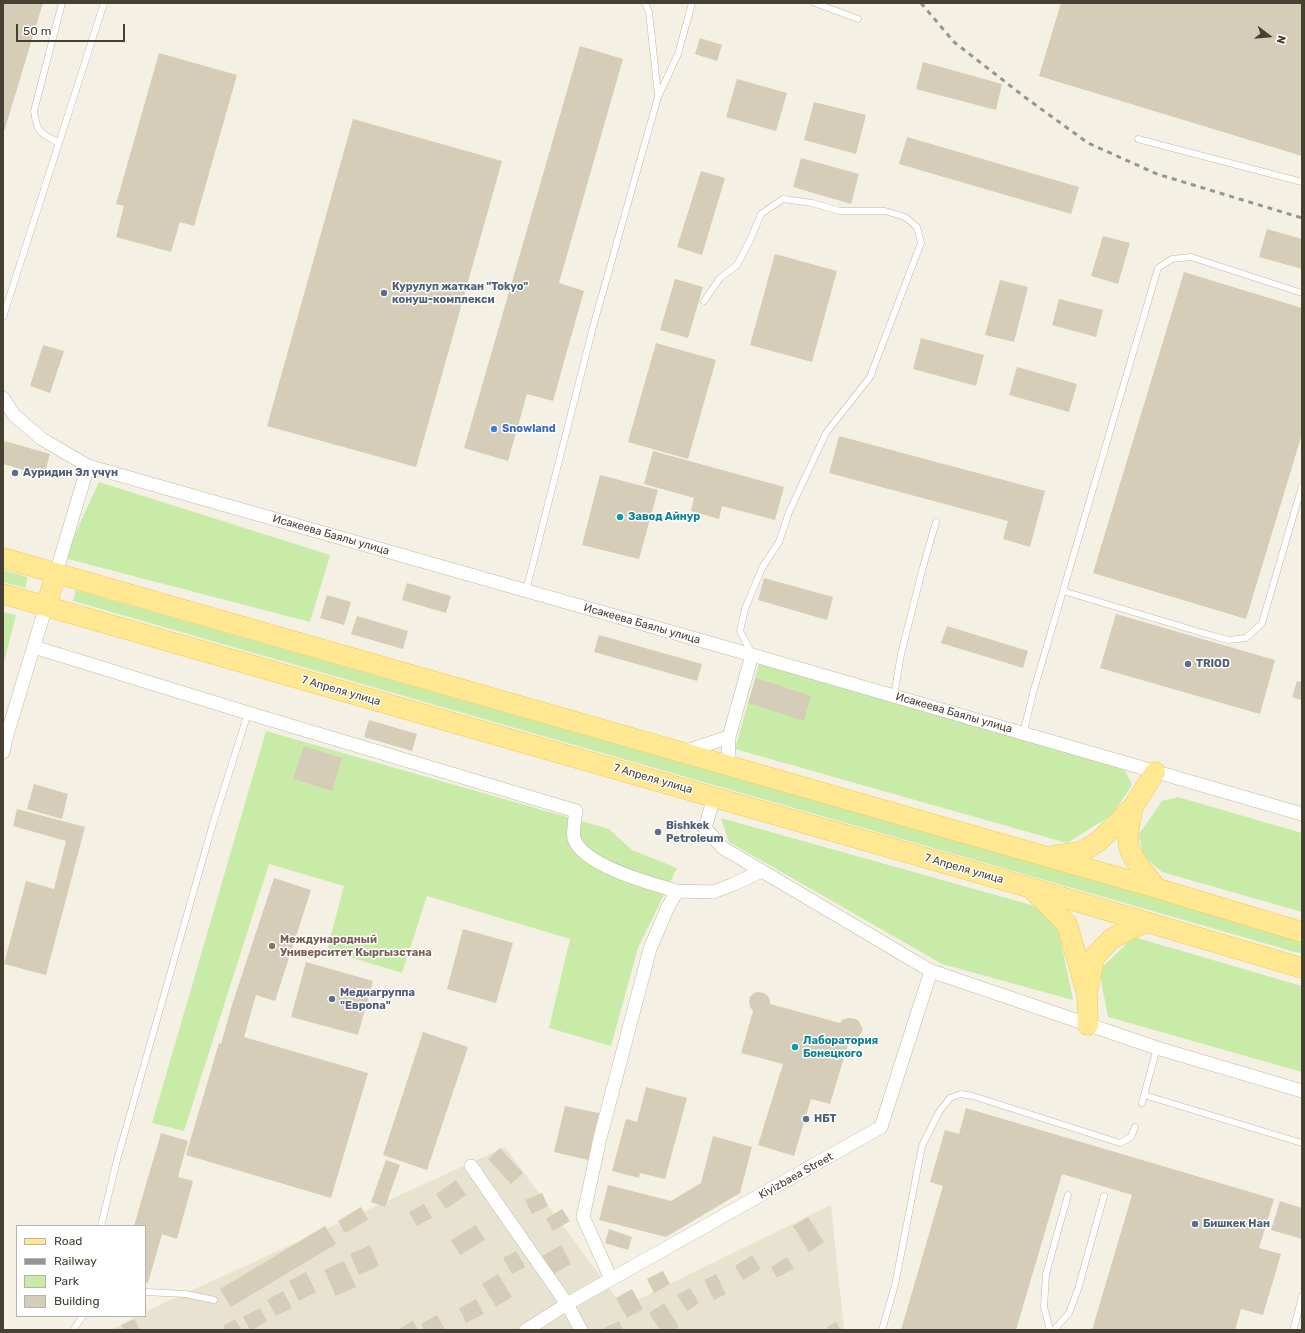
<!DOCTYPE html>
<html>
<head>
<meta charset="utf-8">
<style>
	body { margin:0 }
	#map { position:relative; width:1305px; height:1333px; overflow:hidden; background:#f4f0e4; font-family:Rubik,sans-serif }
	canvas { display:block }
	.frame { position:absolute; inset:0; border:4px solid #464033; pointer-events:none }
	.legend { position:absolute; left:16px; top:1225px; width:130px; height:92px; box-sizing:border-box; background:#fff; border:1px solid #b5b3ad; margin:0; padding:5px 7px; list-style:none; font-size:12px; color:#464033 }
	.legend li { display:flex; align-items:center; gap:8px; height:20px }
	.legend b { width:20px; border:1px solid #b5b3ad }
	.north { position:absolute; left:1249px; top:16px; width:40px; height:40px; -webkit-text-stroke:3px #fff; paint-order:stroke; rotate:106deg; font-size:11px; font-weight:700; line-height:16px; text-align:center; color:#464033 }
	.north::after { content:''; display:block; margin:auto; width:14px; height:18px; background:#464033; clip-path:polygon(50% 0,100% 100%,50% 72%,0 100%) }
	.scale { position:absolute; left:16px; top:24px; width:109px; height:18px; box-sizing:border-box; border:2px solid #464033; border-top:0; padding-left:5px; font-size:12px; line-height:14px; white-space:nowrap; color:#464033; -webkit-text-stroke:3px #fff; paint-order:stroke }
</style>
</head>
<body>
<div id="map">
<canvas width="1305" height="1333"></canvas>
<div class="frame"></div>
<ul class="legend">
<li><b style="height:5px;background:#ffe891"></b>Road</li>
<li><b style="height:5px;background:#959595"></b>Railway</li>
<li><b style="height:11px;background:#c8eca8"></b>Park</li>
<li><b style="height:11px;background:#d6cdb8"></b>Building</li>
</ul>
<div class="north">N</div>
<div class="scale">50 m</div>
</div>
<script>
const ctx = document.querySelector('canvas').getContext('2d');
ctx.lineJoin = 'round';
function paint(path, color) {
  ctx.fillStyle = color;
  ctx.fill(path, 'evenodd');
}
function strokePath(path, color, width, dash) {
  ctx.strokeStyle = color;
  ctx.lineWidth = width;
  ctx.lineCap = dash ? 'butt' : 'round';
  ctx.setLineDash(dash || []);
  ctx.stroke(path);
}
function label(font, color, halo, rows, align = 'center') {
  ctx.font = font + ' Rubik,sans-serif';
  ctx.lineWidth = 3;
  ctx.setLineDash([]);
  ctx.textBaseline = 'middle';
  ctx.strokeStyle = halo;
  ctx.fillStyle = color;
  for (const [text, x, y, turn = 0] of rows) {
    ctx.save();
    ctx.translate(x, y);
    ctx.rotate((+turn || 0) * Math.PI / 180);
    ctx.textAlign = isNaN(turn) ? turn : align;
    if (halo) ctx.strokeText(text, 0, 0);
    ctx.fillText(text, 0, 0);
    ctx.restore();
  }
}
paint(new Path2D(`
	M505 1147 623 1307 831 1205 844 1330H111L138 1316H145V1312L151 1309Z`), '#e8e3d1');
paint(new Path2D(`
	M99 482 330 555 310 622 64 558Z
	M3 570 28 577 25 588 3 582Z
	M76 590 1302 940V954L73 601Z
	M3 612 16 615 3 666Z
	M759 664 894 696 1023 734 1125 770 1132 785 1112 815 1067 843 735 749Z
	M266 731 609 829 632 850 677 868 638 948 611 1046 549 1028 570 939 427 896 402 973 327 950 344 886 269 864 184 1131 152 1123Z
	M1178 797 1302 833V912L1162 872 1143 856 1139 834 1162 801Z
	M721 818 1035 906 1057 922 1073 1000 942 964 729 842Z
	M1134 937 1302 986V1072L1108 1017 1099 970Z`), '#c8eca8');
paint(new Path2D(`
	M3 3H43L3 135Z
	M1061 3H1302V156L1039 76Z
	M700 38 722 45 717 61 695 54Z
	M580 46 623 59 559 283 584 291 553 401 527 394 508 461 464 448Z
	M159 53 237 75 194 226 180 222 171 252 116 237 124 206 116 204Z
	M923 62 1002 84 996 110 916 89Z
	M737 79 787 93 776 131 726 117Z
	M814 102 866 115 856 154 804 140Z
	M353 119 502 161 416 467 267 426Z
	M907 137 1079 187 1071 214 899 164Z
	M801 158 859 174 851 204 793 187Z
	M701 171 725 178 702 255 677 247Z
	M1267 229 1302 239V269L1259 257Z
	M1103 236 1130 243 1118 284 1091 276Z
	M775 254 837 271 812 362 750 345Z
	M1184 272 1302 308V434L1246 619 1093 573Z
	M675 279 703 287 688 338 660 330Z
	M1000 280 1028 287 1014 342 985 335Z
	M1059 299 1103 310 1096 337 1052 325Z
	M921 338 984 355 976 386 913 369Z
	M656 343 716 360 688 459 628 442Z
	M43 345 64 351 50 393 30 386Z
	M1017 367 1077 384 1069 412 1009 395Z
	M839 436 1045 491 1030 547 1003 539 1008 521 829 473Z
	M5 441 50 454 44 476 3 464V447Z
	M653 451 784 487 775 520 722 506 719 519 691 511 694 498 644 484Z
	M600 475 658 490 639 559 582 545Z
	M764 578 833 597 827 620 758 600Z
	M407 583 451 596 446 613 402 600Z
	M327 595 351 602 344 625 320 618Z
	M1116 614 1275 660 1260 714 1100 668Z
	M357 616 408 631 403 649 351 634Z
	M947 626 1028 651 1023 668 941 643Z
	M599 635 702 664 697 681 594 652Z
	M756 678 811 696 804 721 748 703Z
	M1297 681 1302 682V700L1292 697Z
	M369 720 417 734 412 751 364 737Z
	M304 746 342 758 332 791 293 779Z
	M34 784 68 794 62 819 27 809Z
	M17 809 85 827 46 975 4 964 26 881 54 889 66 841 13 826Z
	M274 878 311 890 275 1001 256 995 244 1037 368 1073 331 1198 186 1155 219 1043 221 1044 232 1005Z
	M463 929 513 943 496 1003 447 989Z
	M306 962 373 981 358 1035 291 1017Z
	M758 992 764 993 768 996 770 1000V1004L840 1023 843 1019 850 1018 855 1019 859 1021 863 1030 856 1040 849 1041 830 1104 811 1099 794 1156 758 1145 783 1064 741 1053 753 1011 750 1007 749 1002 750 997 754 993Z
	M423 1032 468 1047 427 1170 383 1155Z
	M646 1087 687 1098 665 1179 640 1173 639 1178 612 1171 626 1119 637 1122Z
	M565 1106 599 1113 588 1160 554 1152Z
	M966 1108 1274 1199 1259 1248 1281 1254 1263 1315 1241 1309 1235 1330H1092L1132 1195 1062 1174 1016 1330H901L943 1186 930 1182 945 1130 959 1134Z
	M161 1133 188 1141 178 1177 193 1181 177 1239 162 1234 148 1283 145 1282V1226H134Z
	M713 1136 752 1147 740 1193 666 1237 599 1220 608 1185 671 1201 701 1183Z
	M500 1148 523 1173 511 1184 488 1159Z
	M386 1160 400 1165 385 1207 371 1202Z
	M456 1180 466 1195 446 1209 436 1194Z
	M542 1193 548 1206 532 1214 525 1200Z
	M1280 1201 1302 1208V1239L1271 1230Z
	M424 1204 432 1218 417 1226 409 1212Z
	M361 1207 368 1220 345 1233 338 1221Z
	M562 1209 570 1221 553 1231 546 1219Z
	M808 1217 824 1242 809 1252 793 1226Z
	M476 1225 485 1240 460 1255 451 1240Z
	M325 1226 336 1244 231 1307 220 1289Z
	M609 1229 632 1237 628 1250 605 1243Z
	M370 1245 379 1266 359 1275 350 1254Z
	M561 1245 571 1264 552 1275 542 1256Z
	M516 1251 525 1267 512 1274 503 1258Z
	M752 1255 761 1269 743 1280 735 1266Z
	M787 1257 794 1268 777 1278 771 1267Z
	M344 1261 356 1287 336 1296 324 1270Z
	M663 1271 670 1284 654 1293 647 1279Z
	M306 1272 316 1292 299 1301 289 1281Z
	M498 1274 512 1297 496 1307 482 1284Z
	M716 1274 726 1294 714 1300 704 1280Z
	M690 1288 699 1303 687 1311 677 1295Z
	M632 1289 643 1309 627 1318 616 1298Z
	M283 1291 292 1308 276 1316 267 1300Z
	M476 1299 484 1314 466 1323 459 1308Z
	M664 1303 679 1327 674 1330H660L649 1313Z
	M260 1308 267 1321 252 1330H250L243 1317Z
	M437 1315 445 1330H424L421 1324Z
	M134 1319 140 1330H124L121 1325Z
	M235 1319 242 1330H225L223 1326Z
	M413 1321 418 1330H400L399 1329Z
	M619 1321 623 1330H600Z
	M836 1322 841 1330H829L827 1327Z`), '#d6cdb8');
const service = new Path2D(`
	M645 3 649 12 658 95
	M815 3 858 19
	M1138 139 1302 182
	M59 143C40 133 37 133 34 111L62 3
	M704 301 720 278 737 265 751 238 761 214 783 199 812 203 840 211H885L905 217 917 227 921 243 870 377 826 433 789 512 779 542 762 568 745 609 740 631 752 654
	M3 317 104 3
	M526 591 593 327 658 97 678 54 692 3
	M1063 591 1203 633 1228 640 1246 638 1262 623 1302 486
	M894 696 901 654 923 567 936 522
	M1023 734 1033 693 1158 268 1172 259 1191 257 1302 293
	M1157 1048 1144 1095 1302 1143
	M1142 1103 1144 1095
	M101 1226 117 1160 212 827 248 713
	M145 1292 186 1294 214 1300
	M1294 1328 1302 1296
	M73 1330 83 1316
	M882 1330 895 1285 922 1146 939 1112 950 1098 961 1094 973 1096 1120 1143 1131 1137 1135 1127
	M1050 1330 1044 1307 1046 1274 1068 1195
	M1054 1330 1069 1313 1078 1289 1104 1196`);
const minor = new Path2D(`
	M3 398 14 415 42 439 88 466 752 655 1302 814
	M56 573 88 466
	M34 647 248 713 576 811C575 817 573 833 574 839 584 866 652 884 677 891
	M3 752 6 738 46 606
	M683 752 729 737
	M728 765 729 737 752 655
	M714 797 705 828 723 848 931 971 1157 1048 1302 1091
	M471 1166 567 1304 581 1330
	M611 1279 583 1217 600 1138 650 949 667 909 677 891 713 892 734 884 762 871
	M526 1330 567 1304 881 1127 931 971`);
const primary = new Path2D(`
	M3 558 1156 888 1302 932
	M3 594 1031 888 1302 968
	M46 606 56 573
	M1133 807C1131 819 1126 834 1129 847 1133 862 1147 875 1156 888
	M1052 856 1083 851 1099 841 1133 807 1155 772
	M1033 890 1067 924 1087 994 1088 1025
	M1087 992 1095 956 1111 939 1145 922`);
strokePath(service, '#c0b9a5', 7);
strokePath(minor, '#c0b9a5', 14);
strokePath(primary, '#efcc57', 21);
strokePath(service, '#fff', 6);
strokePath(minor, '#fff', 13);
strokePath(primary, '#ffe891', 20);
strokePath(new Path2D(`
	M921 3 954 42 1026 98 1088 143 1157 174 1302 218`), '#959595', 3, [5, 5]);
for (const [x, y, r, color] of [
	[384,293,4,"#5c6f8a"],
	[494,429,4,"#3f7fe0"],
	[15,473,4,"#5c6f8a"],
	[620,517,4,"#0f9aa8"],
	[1188,664,4,"#5c6f8a"],
	[658,832,4,"#5c6f8a"],
	[272,946,4,"#8d6e63"],
	[332,999,4,"#5c6f8a"],
	[795,1047,4,"#0f9aa8"],
	[806,1119,4,"#5c6f8a"],
	[1195,1224,4,"#5c6f8a"]
]) {
  const dot = new Path2D();
  dot.arc(x, y, r, 0, 2 * Math.PI);
  ctx.fillStyle = color;
  ctx.fill(dot);
  strokePath(dot, '#fff', 1.5);
}
label('bold 11px', '#4e5e75', '#fff', [
	["Курулуп жаткан \"Tokyo\"",392,287],
	["конуш-комплекси",392,300],
	["Ауридин Эл үчүн",23,473],
	["TRIOD",1196,664],
	["Bishkek",666,826],
	["Petroleum",666,839],
	["Медиагруппа",340,993],
	["\"Европа\"",340,1006],
	["НБТ",814,1119],
	["Бишкек Нан",1203,1224]
], 'left');
label('bold 11px', '#366cbe', '#fff', [
	["Snowland",502,429]
], 'left');
label('bold 11px', '#0d838f', '#fff', [
	["Завод Айнур",628,517],
	["Лаборатория",803,1041],
	["Бонецкого",803,1054]
], 'left');
label('11px', '#464033', '#fff', [
	["Исакеева Баялы улица",331,535,16],
	["Исакеева Баялы улица",642,624,16],
	["7 Апреля улица",341,691,16],
	["Исакеева Баялы улица",954,713,16],
	["7 Апреля улица",653,779,16],
	["7 Апреля улица",964,869,16],
	["Kiyizbaea Street",796,1176,-29]
]);
label('bold 11px', '#785e54', '#fff', [
	["Международный",280,940],
	["Университет Кыргызстана",280,953]
], 'left');
</script>
</body>
</html>
